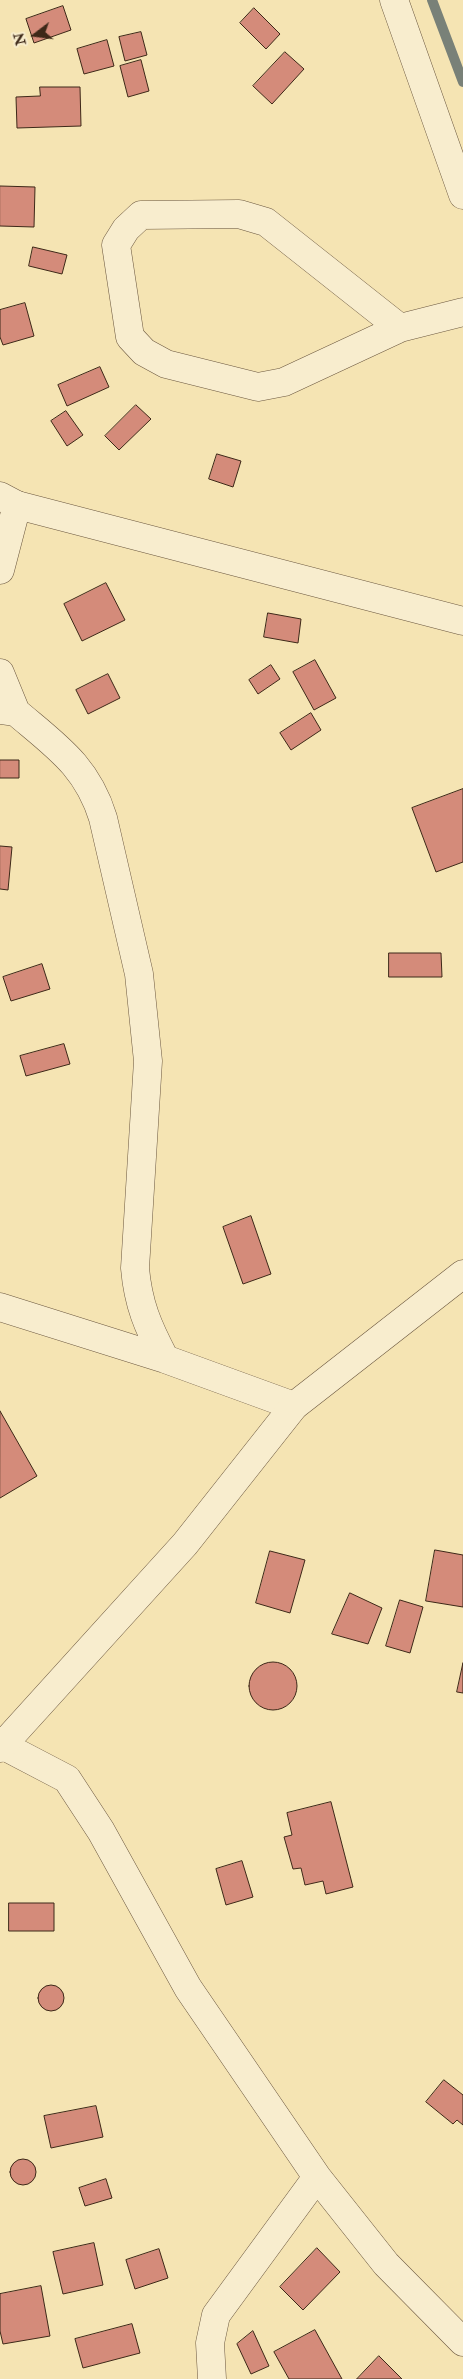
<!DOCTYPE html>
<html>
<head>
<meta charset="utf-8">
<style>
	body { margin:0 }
	#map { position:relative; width:463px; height:2379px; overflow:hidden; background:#f5e4b3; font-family:"IM FELL Double Pica",serif }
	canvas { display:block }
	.north { position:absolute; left:10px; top:10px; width:50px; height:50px; -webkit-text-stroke:4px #f8edce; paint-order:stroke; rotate:255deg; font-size:14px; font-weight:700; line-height:20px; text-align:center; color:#3d2818 }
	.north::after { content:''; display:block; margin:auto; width:18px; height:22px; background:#3d2818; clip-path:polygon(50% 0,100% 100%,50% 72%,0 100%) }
</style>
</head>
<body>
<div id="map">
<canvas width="463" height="2379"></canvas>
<div class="north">N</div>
</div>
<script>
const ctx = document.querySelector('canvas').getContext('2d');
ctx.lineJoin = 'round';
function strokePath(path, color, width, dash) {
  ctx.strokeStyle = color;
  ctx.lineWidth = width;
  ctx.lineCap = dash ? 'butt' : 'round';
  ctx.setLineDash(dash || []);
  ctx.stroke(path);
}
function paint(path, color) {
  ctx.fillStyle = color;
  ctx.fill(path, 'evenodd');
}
strokePath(new Path2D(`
	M432 0 463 82`), '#798178', 10);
const building = new Path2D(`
	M63 6 71 30 34 43 26 19Z
	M254 8 280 34 266 49 240 23Z
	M141 32 147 55 125 61 119 37Z
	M107 40 114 66 84 74 77 49Z
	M285 52 304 69 272 104 253 86Z
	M141 60 149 91 128 97 120 66Z
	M40 87H80L81 126 17 128 16 97 40 96Z
	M0 186 35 187 34 227 0 226Z
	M33 247 67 255 62 274 29 266Z
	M25 303 34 336 3 345 0 337V310Z
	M100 367 109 387 67 406 58 385Z
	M136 405 151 419 119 450 105 436Z
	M66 411 83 435 67 446 51 421Z
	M217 454 241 461 233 487 209 479Z
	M106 583 125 620 82 641 64 604Z
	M268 613 301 619 298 643 264 637Z
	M315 660 336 698 314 710 293 672Z
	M271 665 280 679 258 694 249 680Z
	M108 674 120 698 88 714 76 690Z
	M311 713 321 730 291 750 280 733Z
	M0 760H19V778H0Z
	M463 789V862L436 872 412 808Z
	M0 846 12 847 8 890 0 889Z
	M389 953H441L442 977H389Z
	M42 964 50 989 11 1001 3 977Z
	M64 1044 70 1064 26 1076 20 1056Z
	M251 1216 271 1274 243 1284 223 1227Z
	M0 1411 37 1476 0 1498Z
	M435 1550 463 1555V1607L426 1601Z
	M270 1551 305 1560 290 1613 256 1603Z
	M350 1593 382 1608 368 1644 332 1634Z
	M400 1600 423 1607 410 1653 386 1646Z
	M249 1686a24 24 0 1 1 48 0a24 24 0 1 1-48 0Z
	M463 1663V1693L457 1692Z
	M331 1802 353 1887 326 1894 323 1881 305 1885 301 1868 293 1869 284 1837 292 1835 287 1813Z
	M242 1861 253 1897 226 1905 216 1869Z
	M9 1903H54V1931H9Z
	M38 1998a13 13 0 1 1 26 0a13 13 0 1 1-26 0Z
	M444 2080 463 2095V2125L457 2120 453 2124 426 2102Z
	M96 2106 103 2137 51 2148 44 2116Z
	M10 2172a13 13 0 1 1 26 0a13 13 0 1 1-26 0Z
	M106 2179 112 2198 85 2206 79 2188Z
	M94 2243 103 2285 63 2294 53 2252Z
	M317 2248 340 2272 303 2310 280 2287Z
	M159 2249 168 2278 135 2289 126 2260Z
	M41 2286 50 2336 3 2344 0 2331V2294Z
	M132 2324 140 2353 83 2368 75 2339Z
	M315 2330 342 2379H289L274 2352Z
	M253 2331 269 2366 251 2374 237 2344Z
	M379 2356 402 2379H357Z`);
paint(building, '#d48b7a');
strokePath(building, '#3d2818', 1);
const minor = new Path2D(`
	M400 328 266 222 239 214 141 215 126 229 116 245 130 337 144 352 166 364 258 387 284 382 400 328 463 312
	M0 570 17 505
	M0 673 16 712 0 710
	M16 712C56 746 87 766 103 818L139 974 148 1061 135 1268C138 1304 148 1327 165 1359L294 1406
	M0 1307 165 1359
	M0 1744 67 1779 101 1831 188 1988 317 2177 386 2264 463 2342
	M212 2379 210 2343 216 2315 317 2177`);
const tertiary = new Path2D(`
	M394 0 463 195
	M0 496 17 505 463 621
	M0 1748 185 1544 294 1406 463 1274`);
strokePath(minor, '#6b573f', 29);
strokePath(tertiary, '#6b573f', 29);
strokePath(minor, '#f8edce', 28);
strokePath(tertiary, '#f8edce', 28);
</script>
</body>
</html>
